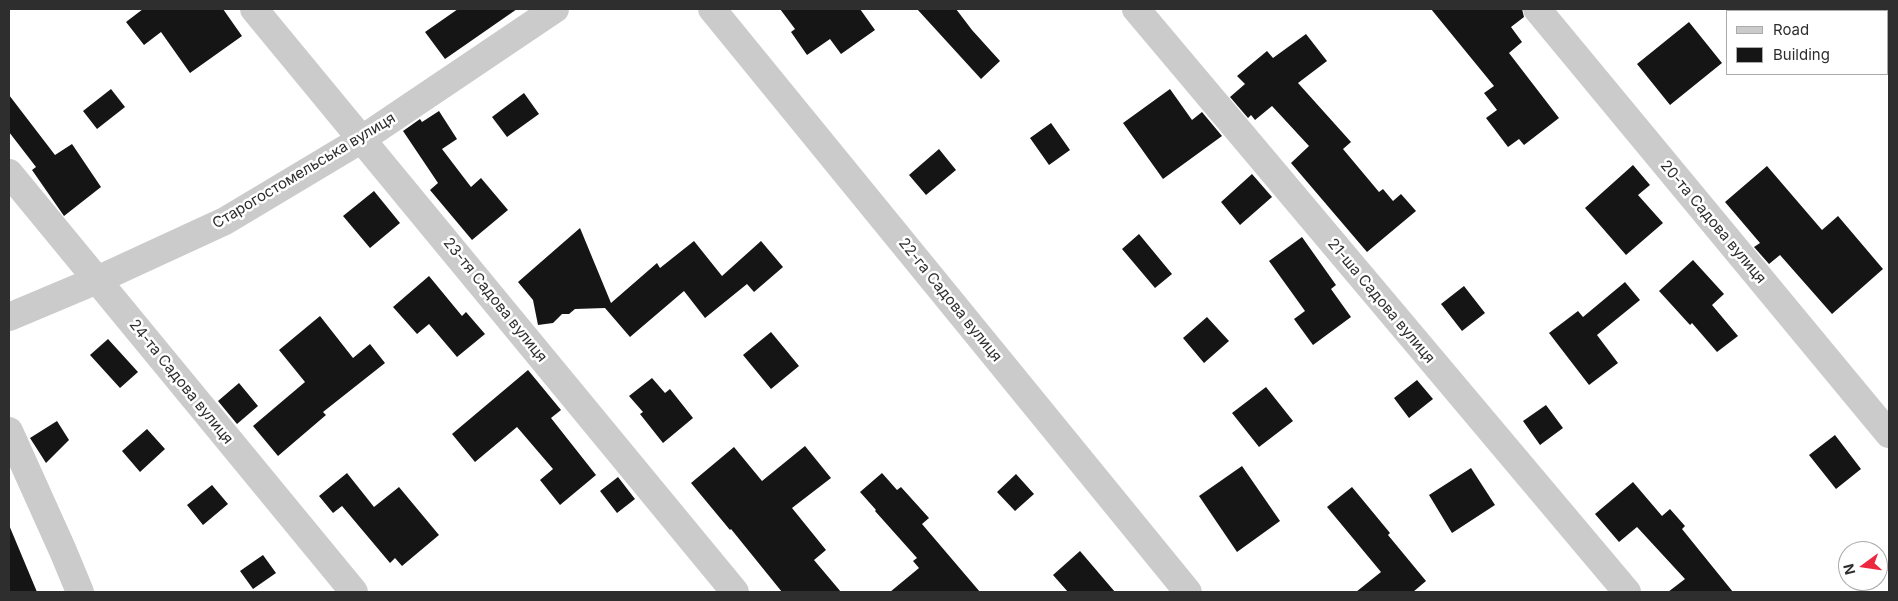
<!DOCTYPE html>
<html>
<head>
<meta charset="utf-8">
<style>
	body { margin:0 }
	#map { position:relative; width:1898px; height:601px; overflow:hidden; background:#fff; font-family:Inter,sans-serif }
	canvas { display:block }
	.frame { position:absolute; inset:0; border:10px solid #2e2e2e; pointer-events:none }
	.legend { position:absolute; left:1726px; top:10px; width:162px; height:65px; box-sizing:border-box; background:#fff; border:1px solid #ababab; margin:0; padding:6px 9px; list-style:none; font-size:15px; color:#2e2e2e }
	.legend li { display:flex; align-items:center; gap:10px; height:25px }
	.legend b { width:25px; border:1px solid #ababab }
	.north { position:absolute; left:1838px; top:541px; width:50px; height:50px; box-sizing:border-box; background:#fff; border:1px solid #ababab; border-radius:50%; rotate:256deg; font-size:14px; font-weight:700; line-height:20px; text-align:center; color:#2e2e2e }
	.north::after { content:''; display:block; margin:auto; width:18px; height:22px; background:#ed283e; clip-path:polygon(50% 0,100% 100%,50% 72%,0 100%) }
</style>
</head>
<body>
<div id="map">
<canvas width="1898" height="601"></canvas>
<div class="frame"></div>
<ul class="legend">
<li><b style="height:6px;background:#cbcbcb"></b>Road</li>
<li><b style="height:14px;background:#151515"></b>Building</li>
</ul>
<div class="north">N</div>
</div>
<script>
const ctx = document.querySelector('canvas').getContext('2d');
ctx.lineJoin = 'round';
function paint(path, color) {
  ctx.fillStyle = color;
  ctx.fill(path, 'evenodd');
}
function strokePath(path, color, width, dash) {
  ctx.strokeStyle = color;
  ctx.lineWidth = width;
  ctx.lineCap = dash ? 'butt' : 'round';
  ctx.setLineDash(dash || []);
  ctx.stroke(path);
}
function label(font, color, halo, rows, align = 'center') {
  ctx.font = font + ' Inter,sans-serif';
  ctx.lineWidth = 5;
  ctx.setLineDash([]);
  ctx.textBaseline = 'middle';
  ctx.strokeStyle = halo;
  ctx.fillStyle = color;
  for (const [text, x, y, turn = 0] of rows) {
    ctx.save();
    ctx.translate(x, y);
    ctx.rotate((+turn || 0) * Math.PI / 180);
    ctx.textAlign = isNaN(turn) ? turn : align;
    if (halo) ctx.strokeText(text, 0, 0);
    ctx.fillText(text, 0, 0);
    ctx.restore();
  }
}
paint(new Path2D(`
	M143 9H223L242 36 190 73 161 32 144 45 126 22Z
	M458 9H517L445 59 425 32Z
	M780 9H860L875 30 841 54 830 39 807 55 791 32 795 29Z
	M917 9H956L972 30 1000 61 981 79Z
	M1431 9H1522L1524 17 1511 27 1522 42 1509 53 1559 118 1524 145 1519 139 1508 147 1486 118 1497 110 1484 93 1494 86Z
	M1689 22 1722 63 1670 105 1637 64Z
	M1306 34 1327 61 1298 83 1351 142 1343 149 1379 192 1383 189 1393 201 1401 194 1416 211 1367 252 1291 163 1309 146 1272 106 1255 120 1251 115 1248 118 1230 97 1245 84 1237 76 1267 51 1273 58Z
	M111 89 125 107 97 129 83 111Z
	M1170 89 1192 120 1202 112 1222 136 1163 179 1123 123Z
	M524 93 539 114 507 137 492 117Z
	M9 95 55 155 72 144 101 187 64 216 32 170 36 167 9 132Z
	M439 111 457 139 442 149 471 187 481 178 508 210 472 240 430 190 438 183 403 131 420 119 422 122Z
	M1051 123 1070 150 1049 165 1030 138Z
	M939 149 956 170 926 195 909 175Z
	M1633 165 1650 185 1638 195 1663 223 1626 255 1585 208Z
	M1767 166 1822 230 1838 216 1883 269 1832 314 1780 255 1769 264 1754 247 1760 243 1725 202Z
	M1252 174 1272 197 1240 225 1221 202Z
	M374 191 400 223 370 248 343 216Z
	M580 228 611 303 657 263 660 268 694 241 722 276 761 241 783 267 754 292 747 284 705 318 684 291 630 337 605 308 575 309 569 314H562L553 323 538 325 533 300 518 282Z
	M1139 234 1172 274 1155 288 1122 249Z
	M1302 237 1336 285 1331 289 1351 317 1313 345 1294 319 1305 311 1269 261Z
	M1693 260 1724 294 1712 305 1738 336 1717 352 1692 323 1690 325 1659 291Z
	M429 276 462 316 466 312 485 334 457 357 429 324 417 334 393 307Z
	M1625 282 1640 300 1597 335 1618 363 1589 385 1549 333 1578 311 1583 317Z
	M1464 286 1485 313 1462 331 1441 304Z
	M320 316 353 358 370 344 385 363 323 412 326 415 278 456 253 426 305 382 279 350Z
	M1207 317 1229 341 1204 363 1183 338Z
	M771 332 799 366 771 389 743 355Z
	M108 339 138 372 120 388 90 355Z
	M528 370 561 410 551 418 596 475 560 505 540 480 553 469 517 427 475 462 452 434Z
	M652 378 665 393 670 389 693 418 663 443 640 414 643 412 629 396Z
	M1417 380 1433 399 1409 418 1394 398Z
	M239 383 258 406 237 424 218 401Z
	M1266 387 1293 421 1259 447 1232 413Z
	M1546 405 1563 428 1540 445 1523 421Z
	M57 421 69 440 46 463 30 438Z
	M147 429 165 449 140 472 122 451Z
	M1835 435 1861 469 1836 489 1809 455Z
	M805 446 831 478 792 508 826 550 814 560 841 592H782L731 529 730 530 691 483 734 447 762 481Z
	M1242 466 1280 521 1237 552 1199 496Z
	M1471 468 1495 505 1452 533 1429 495Z
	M347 473 374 507 399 487 439 535 402 566 395 558 390 563 342 506 333 513 319 496Z
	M882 473 897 490 901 487 929 518 922 524 980 592H890L919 568 913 561 917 558 875 511 876 510 860 492Z
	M1016 474 1034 494 1015 511 997 492Z
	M618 477 635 499 617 513 600 491Z
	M1633 482 1662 516 1670 509 1685 526 1682 529 1733 592H1668L1685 579 1637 527 1619 542 1595 514Z
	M212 485 228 504 203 525 187 505Z
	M1352 487 1390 533 1388 535 1426 581 1413 592H1356L1381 572 1327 507Z
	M9 525 37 592H9Z
	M1080 551 1115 592H1068L1053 575Z
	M263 555 276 573 253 589 240 571Z`), '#151515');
strokePath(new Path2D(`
	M254 9 735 592
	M712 9 1188 592
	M1136 9 1627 592
	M1537 9 1889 434
	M9 173 354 592
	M9 317 97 280 225 221 362 139 555 9
	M9 431 63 551 80 592`), '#cbcbcb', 28);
label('15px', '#2e2e2e', '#fff', [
	["Старогостомельська вулиця",304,171,-31],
	["20-та Садова вулиця",1713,222,50],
	["23-тя Садова вулиця",495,300,51],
	["22-га Садова вулиця",950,300,51],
	["21-ша Садова вулиця",1381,301,50],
	["24-та Садова вулиця",181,382,51]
]);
</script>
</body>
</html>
